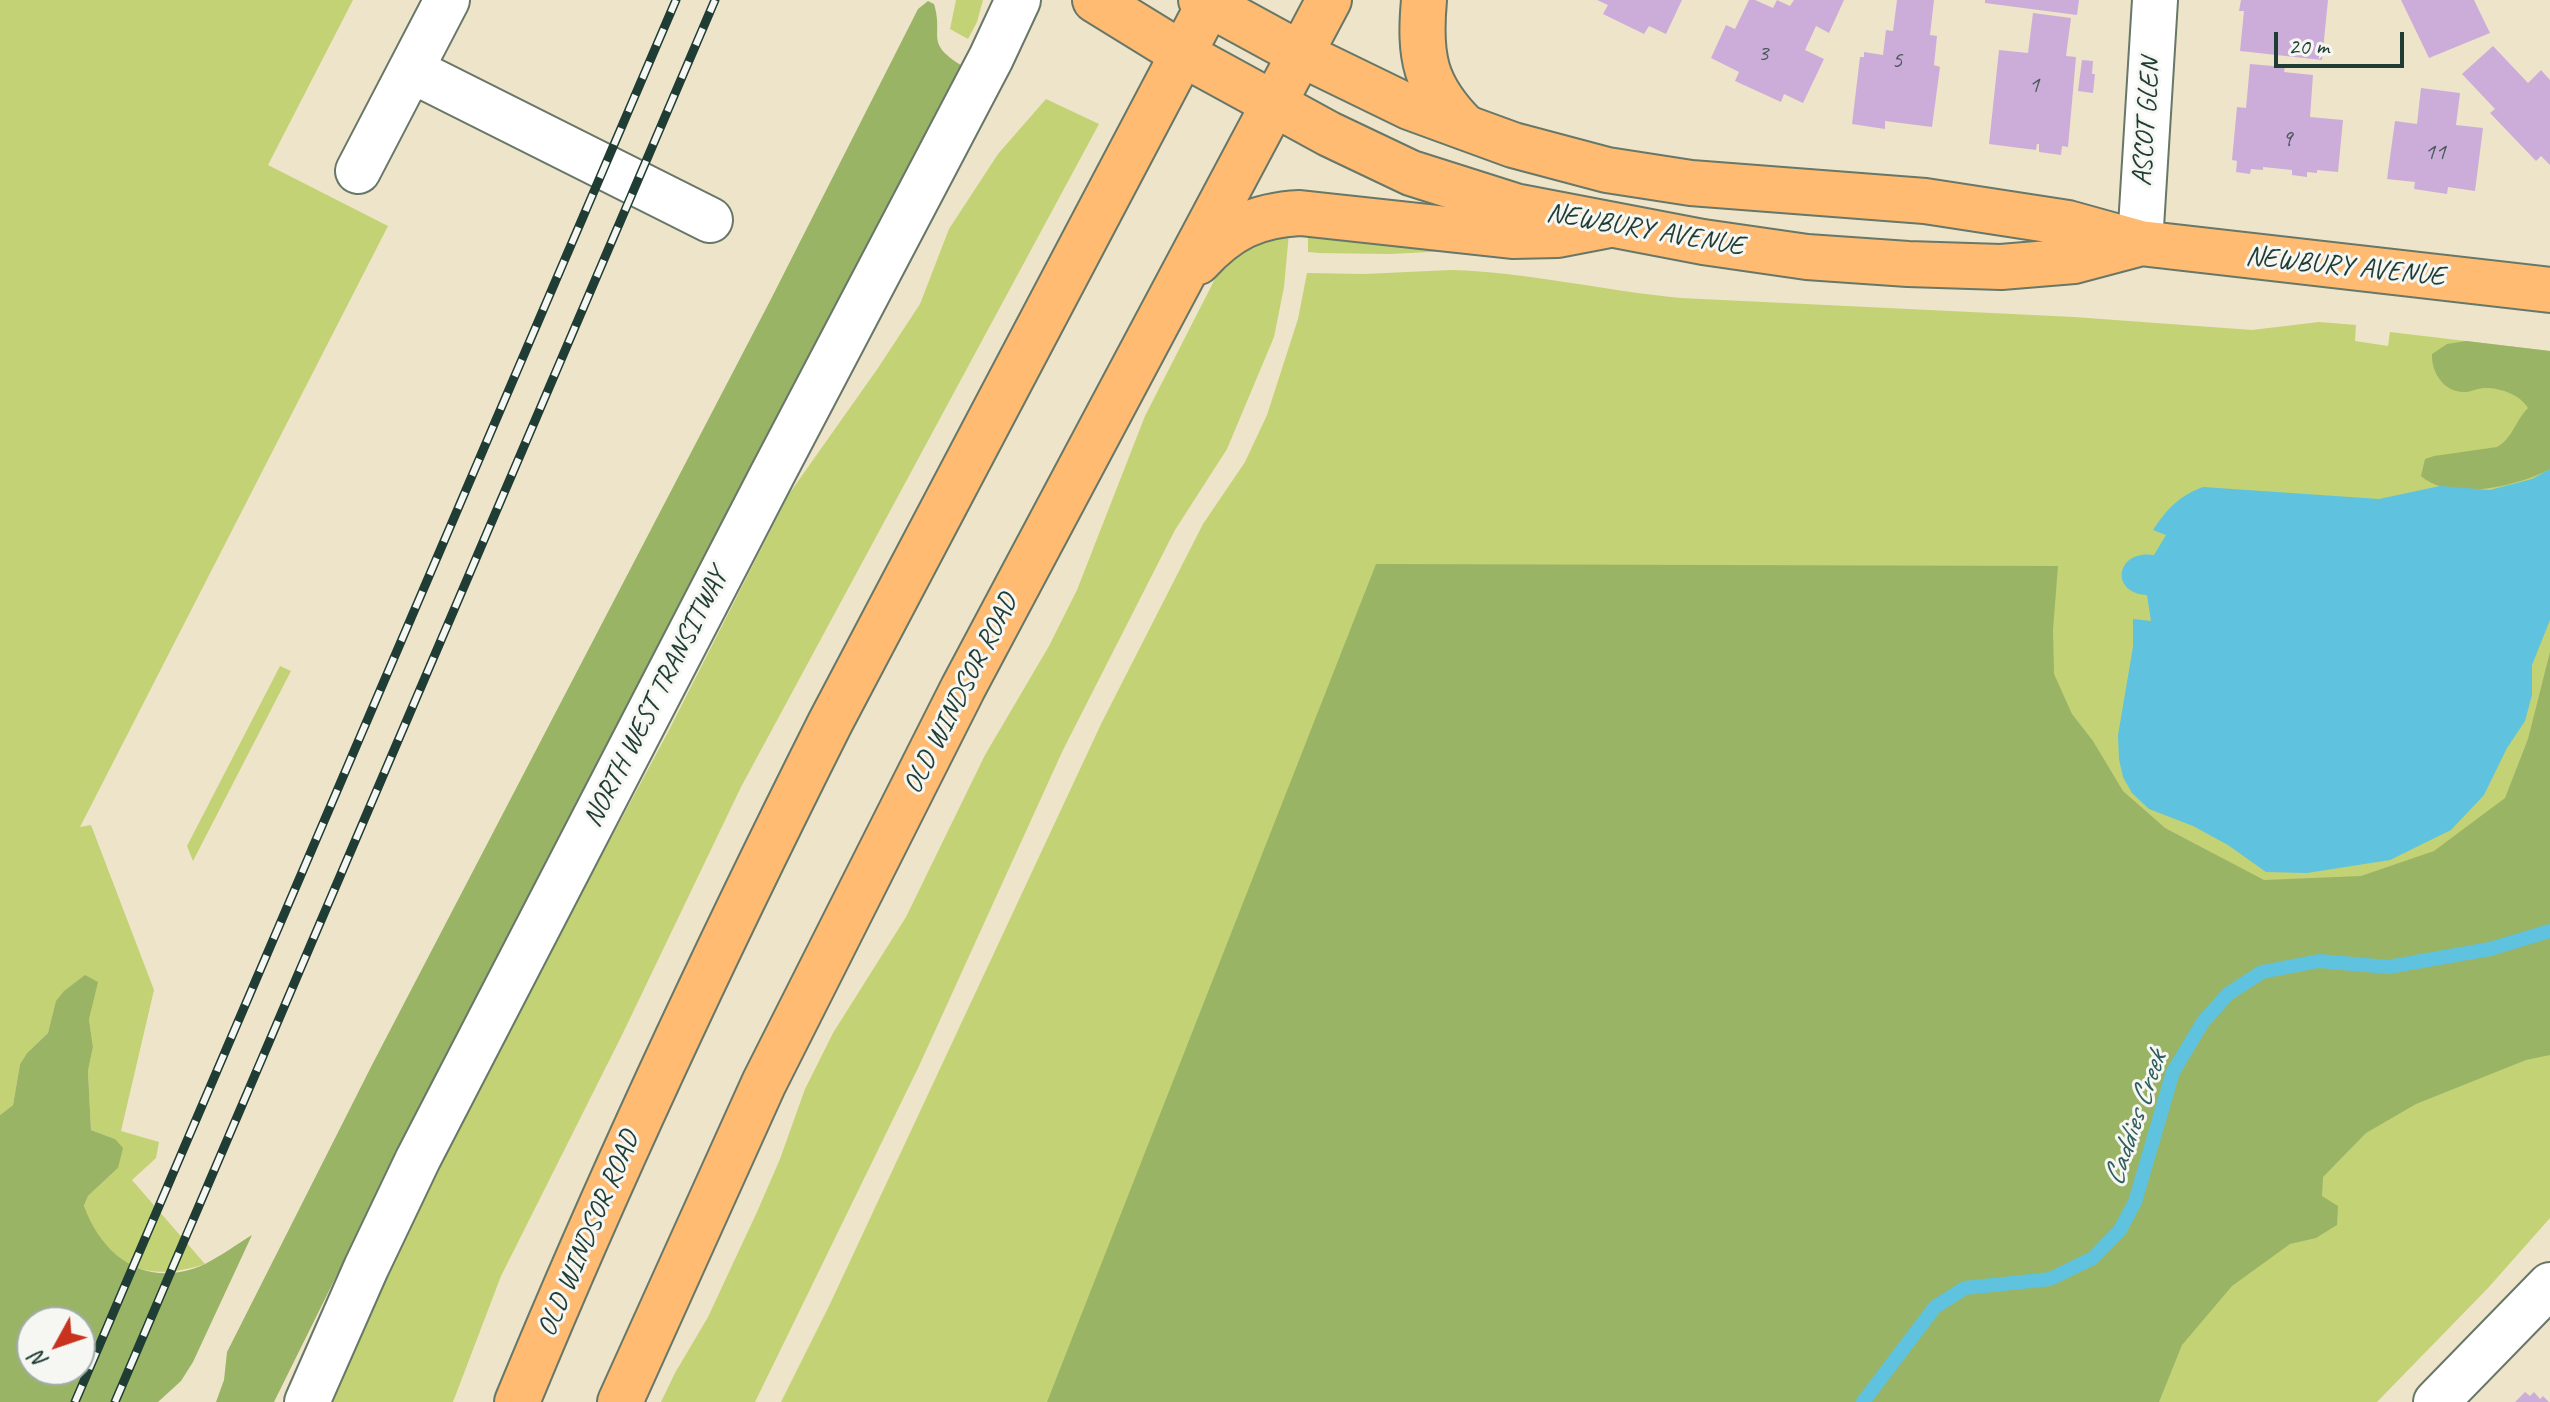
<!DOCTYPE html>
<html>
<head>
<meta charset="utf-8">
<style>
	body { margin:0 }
	#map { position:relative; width:2550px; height:1402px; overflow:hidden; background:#eee4ca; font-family:Caveat,sans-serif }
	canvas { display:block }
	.north { position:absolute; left:16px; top:1306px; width:80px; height:80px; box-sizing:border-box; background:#f6f6f2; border:2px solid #a0aca6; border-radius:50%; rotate:230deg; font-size:22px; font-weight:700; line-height:32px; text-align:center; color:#1f3d34 }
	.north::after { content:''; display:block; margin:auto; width:28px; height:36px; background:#c8321e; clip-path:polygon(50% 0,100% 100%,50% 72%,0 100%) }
	.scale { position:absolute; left:2274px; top:32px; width:130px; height:36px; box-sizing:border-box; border:4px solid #1f3d34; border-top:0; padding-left:10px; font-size:24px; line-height:28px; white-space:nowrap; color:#1f3d34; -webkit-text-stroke:6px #f6f6f2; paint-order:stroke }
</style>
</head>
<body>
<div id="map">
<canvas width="2550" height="1402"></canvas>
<div class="north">N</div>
<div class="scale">20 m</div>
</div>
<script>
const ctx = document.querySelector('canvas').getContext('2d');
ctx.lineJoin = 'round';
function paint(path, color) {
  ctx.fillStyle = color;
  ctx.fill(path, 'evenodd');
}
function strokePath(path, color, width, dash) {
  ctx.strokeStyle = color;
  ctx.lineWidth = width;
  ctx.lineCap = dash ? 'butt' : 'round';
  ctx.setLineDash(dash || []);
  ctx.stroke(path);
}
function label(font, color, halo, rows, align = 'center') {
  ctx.font = font + ' Caveat,sans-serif';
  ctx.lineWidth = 6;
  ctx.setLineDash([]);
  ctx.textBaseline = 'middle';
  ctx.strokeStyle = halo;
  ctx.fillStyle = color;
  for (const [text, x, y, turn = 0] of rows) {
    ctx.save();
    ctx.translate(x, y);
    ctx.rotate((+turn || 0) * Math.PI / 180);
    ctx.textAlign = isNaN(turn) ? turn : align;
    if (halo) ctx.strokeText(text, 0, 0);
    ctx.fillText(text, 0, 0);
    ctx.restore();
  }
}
paint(new Path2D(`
	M0 0H353L268 165 388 226 80 827 91 825 154 990 121 1131 159 1142 156 1158 132 1180 205 1264C144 1284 107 1266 84 1207L88 1196 118 1168 115 1139 91 1130 88 1071 93 1047 89 1019 57 1000 48 1033 27 1053 20 1064 13 1105 0 1115Z
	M956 0H983L977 22 968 39 950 29Z
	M1046 99 1099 124 741 787 622 1035 501 1276 453 1402H331L440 1157 668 732 789 494 878 368 920 304 949 229 998 154Z
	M1308 232 1488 249 1390 254 1319 253 1308 252Z
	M1289 233 1284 287 1274 337 1227 449 1175 530 1063 750 919 1066 755 1402H661L675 1373 708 1317 757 1212 780 1159 805 1089 833 1033 906 917 985 755 1049 646 1077 590 1145 416 1218 273 1245 242Z
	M1451 270C1528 272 1604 291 1681 298L2074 317 2252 330 2319 322 2356 325 2355 341 2388 346 2390 332 2550 351V1218L2488 1288 2377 1402H781L830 1304 1102 722 1203 524 1245 462 1267 415 1298 319 1307 273 1364 274Z
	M280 666 291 671 193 861 187 846Z`), '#c3d274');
paint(new Path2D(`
	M928 1 934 4C944 37 924 42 961 65L815 361 628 722 413 1121 274 1402H216L224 1380 227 1352 373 1063 771 299 918 9Z
	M2466 341 2550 351V469C2519 486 2450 502 2421 476L2425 459 2434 456 2497 447C2513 438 2515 421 2528 408 2521 395 2499 387 2484 388 2478 388 2471 392 2465 392 2444 393 2431 372 2432 354L2447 344Z
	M1376 564 2058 566 2053 630 2054 674 2072 714 2093 741 2123 791 2165 828 2264 880 2361 876 2434 851 2505 798 2528 739 2550 652V1055L2526 1060 2416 1104 2366 1133 2323 1177 2322 1196 2338 1206 2337 1225 2316 1238 2290 1244 2232 1286 2182 1345 2159 1402H1047Z
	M85 975 98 982 89 1019 93 1047 88 1071 91 1130 115 1139 123 1148 118 1168 88 1196 84 1206C103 1259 149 1290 205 1264 221 1256 237 1244 252 1235L193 1362 181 1381 158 1402H0V1115L13 1105 20 1064 27 1053 48 1033 56 1001 64 991ZM32 1322H80V1370H32Z`), '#9ab466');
paint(new Path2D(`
	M2550 469V620L2532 665V695L2525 721 2507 748 2484 795 2451 830 2390 860 2307 873 2266 872 2228 845 2193 826 2149 809 2132 793 2123 777 2119 759 2118 735 2133 647V619L2151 621 2147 595C2109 593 2116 549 2154 555L2166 535 2153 530C2167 509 2179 496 2203 487L2379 499 2440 486 2490 490 2532 479Z`), '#5fc2de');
strokePath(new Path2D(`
	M1863 1402 1935 1307 1965 1288 2050 1279 2093 1258 2120 1230 2135 1202 2173 1072 2203 1022 2228 994 2262 972 2319 961 2388 967 2490 949 2550 931`), '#5fc2de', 14);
paint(new Path2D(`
	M1597 0H1682L1666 34 1649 26 1644 34 1603 14 1608 5Z
	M1749 0H1755L1773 8 1777 0 1790 6 1794 0H1844L1829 33 1816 26 1805 50 1824 59 1803 103 1784 94 1781 102 1735 81 1739 72 1711 58 1726 25 1735 29Z
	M1897 0H1934L1930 35 1937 36 1934 65 1940 67 1932 127 1885 121V129L1852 124 1860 57H1864V52L1883 55 1886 30 1893 31Z
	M1985 0H2079L2077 15 1985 3Z
	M2241 0H2328L2322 60 2240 51 2244 11H2239Z
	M2401 0H2474L2490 33 2429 58Z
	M2033 13 2071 18 2066 56 2076 57 2068 147 2062 146 2061 155 2039 152V144H2037L2036 150 1989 144 1999 50 2028 53Z
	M2493 46 2528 83 2541 70 2550 80V165L2541 156 2536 161 2490 113 2495 109 2462 74Z
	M2082 60 2093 61 2092 74H2095L2093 93 2078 91Z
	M2250 64 2285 67 2284 72 2313 75 2310 117 2343 120 2338 172 2317 170V173L2307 172V177L2292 175V170L2263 167V170L2251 169 2250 174 2236 172 2237 161 2232 160 2237 107 2246 108Z
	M2421 88 2460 93 2456 125 2483 128 2475 191 2448 187 2447 194 2414 189 2415 182 2387 179 2395 121 2417 124Z
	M2525 1392 2530 1396 2534 1392 2540 1399 2543 1396 2549 1402H2515Z`), '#ccadd9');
const minor = new Path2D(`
	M411 70 710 220
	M358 171 447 0
	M2140 243 2155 0
	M307 1402 366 1268 418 1159 772 475 991 58 1018 0
	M2436 1402 2550 1285`);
const major = new Path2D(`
	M1095 0 1181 53 1329 134 1411 173 1515 206 1703 242 1807 257 1908 264 2001 267 2074 261 2138 244
	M1201 0 1300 54 1409 107 1513 145 1607 170 1691 183 1925 201 2068 223 2140 243 2550 290`);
const highway = new Path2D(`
	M1424 0C1419 56 1424 86 1465 127
	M1198 262C1228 229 1256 215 1300 213L1512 236 1558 235 1610 225
	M517 1402C612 1171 718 946 830 723L1211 0
	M620 1402 764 1083 963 688 1329 0`);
strokePath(minor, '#677768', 48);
strokePath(major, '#677768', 48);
strokePath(highway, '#677768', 48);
strokePath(minor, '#fff', 44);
strokePath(major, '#ffbb71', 44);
strokePath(highway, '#ffbb71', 44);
const rail = new Path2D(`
	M75 1402 676 0
	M115 1402 715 0`);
strokePath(rail, '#1f3d34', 9);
strokePath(rail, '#f6f6f2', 6, [18]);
label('24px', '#4a595d', null, [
	["3",1763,54],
	["5",1897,61],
	["1",2034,86],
	["9",2287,140],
	["11",2435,153]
]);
label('28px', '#1f3d34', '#f6f6f2', [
	["ASCOT GLEN",2147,122,-86],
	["NEWBURY AVENUE",1645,230,10],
	["NEWBURY AVENUE",2345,267,6],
	["OLD WINDSOR ROAD",961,694,-63],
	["NORTH WEST TRANSITWAY",656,698,-63],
	["OLD WINDSOR ROAD",589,1234,-67]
]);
label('italic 30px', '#2f5e5e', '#f6f6f2', [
	["Caddies Creek",2136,1119,-71]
]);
</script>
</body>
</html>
